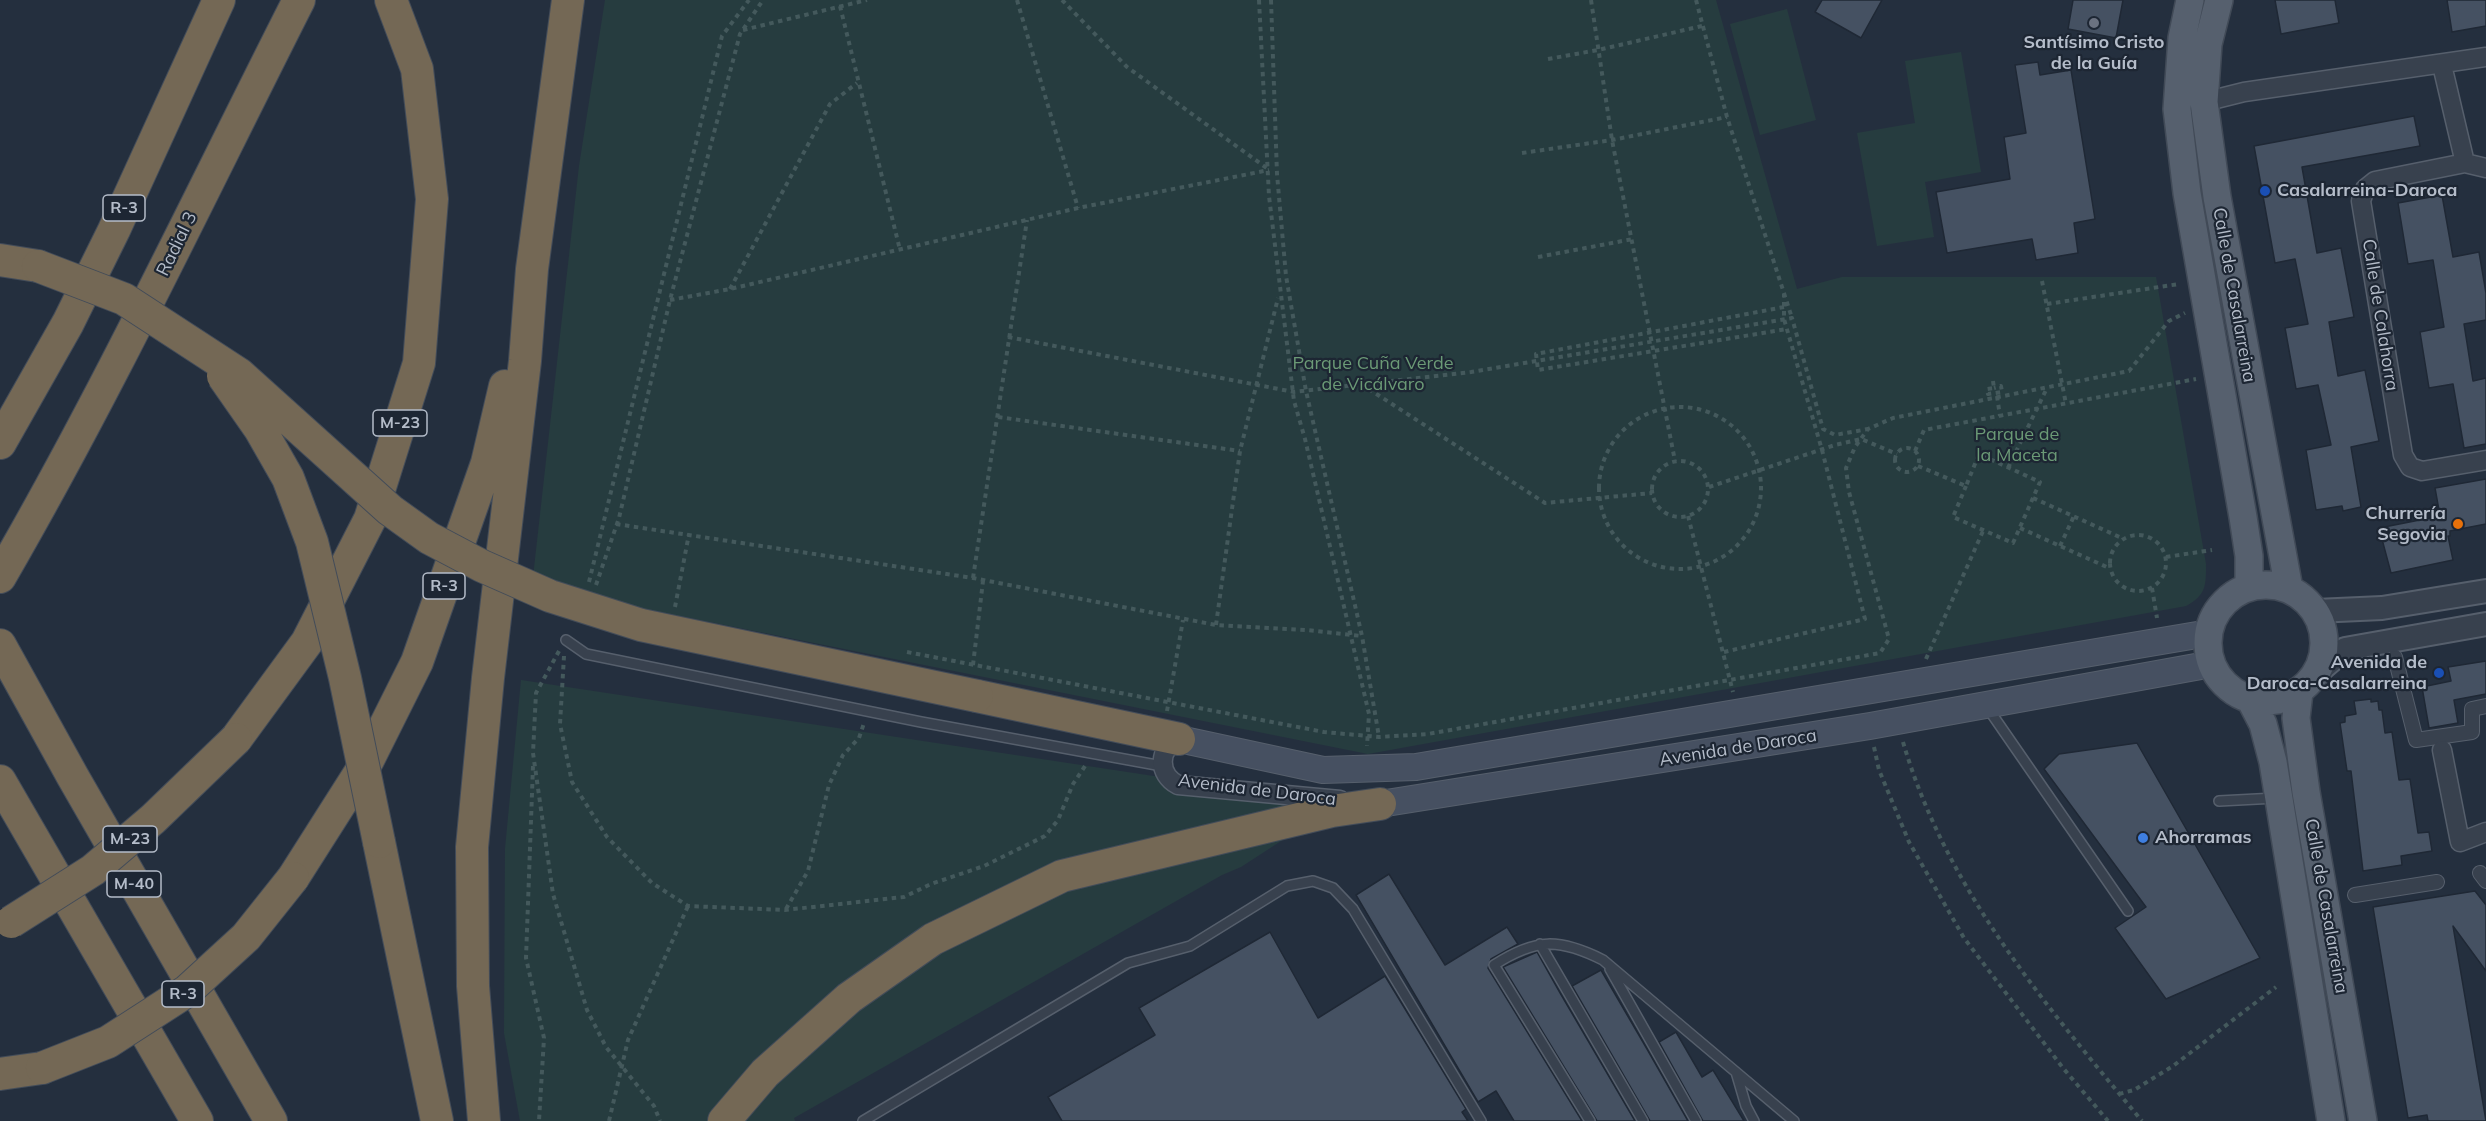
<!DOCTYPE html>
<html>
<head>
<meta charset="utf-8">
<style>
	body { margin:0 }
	canvas { display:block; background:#242f3e }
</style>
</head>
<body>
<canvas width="2486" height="1121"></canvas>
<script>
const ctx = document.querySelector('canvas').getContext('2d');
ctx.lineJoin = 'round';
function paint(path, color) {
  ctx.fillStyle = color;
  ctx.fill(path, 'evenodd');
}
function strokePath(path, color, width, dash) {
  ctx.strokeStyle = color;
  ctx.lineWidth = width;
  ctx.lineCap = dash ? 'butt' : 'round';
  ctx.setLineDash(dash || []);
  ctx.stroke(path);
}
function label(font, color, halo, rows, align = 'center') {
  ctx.font = font + ' Mulish,sans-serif';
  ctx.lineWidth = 4.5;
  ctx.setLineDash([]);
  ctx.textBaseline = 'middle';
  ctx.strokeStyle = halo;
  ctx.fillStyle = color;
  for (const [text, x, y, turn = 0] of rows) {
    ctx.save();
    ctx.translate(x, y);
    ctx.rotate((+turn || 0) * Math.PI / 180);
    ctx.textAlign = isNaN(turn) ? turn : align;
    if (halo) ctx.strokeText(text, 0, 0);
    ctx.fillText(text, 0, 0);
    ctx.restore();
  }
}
paint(new Path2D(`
	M605 0H1716L1797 289 1842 277H2156L2206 564C2206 586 2206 595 2186 606L1368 754 590 598 533 577 579 166Z
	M1787 9 1816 120 1760 135 1730 24Z
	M1961 52 1981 172 1925 182 1934 237 1877 246 1857 133 1915 123 1905 61Z
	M521 680 1338 804 1241 867 1222 875 794 1118 795 1121H520L504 1033 505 849Z`), '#263c3f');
const building = new Path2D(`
	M1822 0H1882L1861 38 1815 12Z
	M2073 0H2123L2116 38 2068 29Z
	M2275 0H2335L2339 23 2281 34Z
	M2447 0H2486V26L2452 32Z
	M2038 62 2040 75 2071 70 2095 219 2074 223 2078 253 2036 260 2032 239 1947 253 1936 192 2010 179 2004 137 2026 133 2015 65Z
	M2414 116 2420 146 2302 167 2317 253 2341 248 2354 317 2329 322 2338 376 2365 370 2379 441 2351 447 2361 507 2343 511 2342 506 2316 510 2306 450 2331 445 2318 385 2296 389 2285 328 2308 324 2295 259 2275 263 2254 146Z
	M2442 195 2453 257 2479 252 2486 293V320L2464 324 2473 381 2486 378V444L2464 448 2453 384 2429 388 2420 332 2444 327 2433 260 2408 264 2398 203Z
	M2486 479V524L2450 531V536H2448L2453 560 2391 573 2379 528 2440 516 2435 488Z
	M2486 661V694L2454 700 2458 723 2429 728 2422 687 2451 681 2448 667Z
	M2371 699V702L2378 701 2379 710H2382L2385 733 2392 732 2399 780 2410 779 2418 833 2429 832 2432 851 2401 856 2402 865 2363 871 2351 771H2347L2340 723 2345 722V716L2356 714 2354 701Z
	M2137 743 2260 958 2166 999 2115 928 2146 907 2044 769 2059 754Z
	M1389 874 1445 965 1507 927 1518 944 1491 959 1488 968 1582 1121H1514L1496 1091 1478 1102 1356 895Z
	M2475 891 2486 905V971L2453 926 2486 1121H2428L2427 1115 2408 1118 2373 907Z
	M1270 932 1318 1018 1385 976 1466 1109 1462 1112 1468 1121H1062L1048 1097 1155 1035 1139 1008Z
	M1537 952 1560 993 1635 1121H1597L1503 967Z
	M1601 970 1647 1049 1688 1121H1650L1572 986Z
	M1676 1032 1702 1077 1713 1070 1744 1121H1703L1659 1042Z`);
paint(building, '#455162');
strokePath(building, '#1f2835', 1.5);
const service = new Path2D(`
	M566 640 586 654 921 722 1162 766
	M1987 707 2128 911
	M2219 801 2276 798
	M1540 944 1643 1121
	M1610 969 1696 1121
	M1736 1072 1746 1106 1754 1121
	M863 1121 1128 963 1190 946 1287 886 1313 881 1333 888 1353 909 1481 1121
	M1590 1121 1494 965C1536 938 1559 938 1603 960L1794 1121`);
const pedestrian = new Path2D(`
	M2395 657 2416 740 2472 732V709L2486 706
	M2480 873 2486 881
	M2355 895 2437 882`);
const minor = new Path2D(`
	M2442 65 2465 163
	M2204 102 2244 92 2486 57
	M2486 168 2465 163 2375 181 2365 189 2361 201 2403 455 2410 467 2422 471 2486 460
	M1179 739C1158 748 1157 774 1178 785L1340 800
	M2442 750 2460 842 2486 832`);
const tertiary = new Path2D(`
	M2316 611 2382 608 2486 591
	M2317 673 2345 649 2486 624`);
const secondary = new Path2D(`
	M1179 739 1323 770 1416 767 2209 633
	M1380 804 1870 726 2212 664`);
const primary = new Path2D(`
	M2190 0 2182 38 2177 109 2187 193 2243 517 2249 556V587
	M2219 0 2208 44 2204 102 2217 197 2289 589
	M2208 643a58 58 0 1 1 116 0a58 58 0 1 1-116 0Z
	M2299 692 2296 718 2306 792 2363 1121
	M2250 699 2263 724 2273 762 2331 1121`);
const motorway = new Path2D(`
	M0 260 38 266
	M0 443 68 323 114 230 219 0
	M0 577C109 389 201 193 299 0
	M0 645 73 777 271 1121
	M977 696 1179 739
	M236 739 307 642 370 519 419 363 432 199 417 69 391 0
	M0 781 197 1121
	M379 842 437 1121
	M293 878 368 760 417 662 487 463 505 386
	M0 1074 42 1068
	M484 1121 473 986 472 847 488 678 525 361 532 269 568 0
	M724 1121 765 1073 849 998 933 939 1062 876 1332 811 1380 804`);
strokePath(service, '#565f6c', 12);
strokePath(pedestrian, '#565f6c', 16);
strokePath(minor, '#565f6c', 21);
strokePath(tertiary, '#565f6c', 26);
strokePath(secondary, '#565f6c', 28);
strokePath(primary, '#414a57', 30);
strokePath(motorway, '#434c59', 34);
strokePath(new Path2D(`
	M1017 0 1078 208
	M1062 0 1127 67 1268 169
	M1259 0 1269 196 1294 401 1305 439 1369 714 1367 746
	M1271 0 1277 174 1286 276 1306 391 1362 636 1379 737
	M1591 0 1612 140 1675 461
	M1696 0 1727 117 1792 318
	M840 6 900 250
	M743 30 867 0
	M1548 59 1598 50 1702 26
	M1522 153 1612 140 1727 117
	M1538 257 1633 239
	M2042 281 2066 404
	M730 289 830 104 857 83
	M670 300 730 289 1078 208 1269 170
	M2047 304 2179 284
	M1784 307 1536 354 1538 370 1787 329
	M1008 337 1294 392 1471 372 1792 318 1823 429 1835 435 1868 429
	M1993 381 1994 388 1987 389 1988 394 2002 392 2001 386 1994 388
	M1361 384 1545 503 1652 493
	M1997 396 2000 416
	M1599 488a81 81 0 1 1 162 0a81 81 0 1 1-162 0Z
	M998 417 1240 451
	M1895 460a12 12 0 1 1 24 0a12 12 0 1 1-24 0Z
	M1915 451 1924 430 2196 379
	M1652 489a28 28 0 1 1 56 0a28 28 0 1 1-56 0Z
	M1918 466 1966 486 1979 454 2040 482 2013 543 1953 517 1966 486
	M2008 468 2047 388
	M1709 487 1835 445 1861 439 1897 454
	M2033 498 2124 539
	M1688 516 1733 692
	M616 524 973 578 1216 625 1306 630 1362 636
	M2020 528 2109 568
	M2110 563a28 28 0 1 1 56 0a28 28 0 1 1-56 0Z
	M2060 546 2074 516
	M2166 557 2212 550
	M973 578 1027 220
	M589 582 722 36 749 0
	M596 585 619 518 670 300 740 34 763 0
	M2152 588 2157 618
	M675 607 689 534
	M1216 625 1240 451 1278 298
	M559 651 536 693 533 753 553 894 587 1010 606 1047 654 1106 660 1121
	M907 652 1324 732 1379 737 1428 734 1880 653 1889 639 1849 492 1846 468 1855 447 1868 429 1893 418 2129 371 2169 321 2185 313
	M1724 652 1865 619 1822 450 1784 319V294
	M564 656 560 724 572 782 607 837 652 883 688 906 785 910 904 897 931 884 984 866 1045 836 1058 820 1073 784 1085 766
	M1926 659 1983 531
	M973 665 983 581
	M1167 711 1183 620
	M1903 742C1946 889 2046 1006 2142 1121
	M1874 747 1879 770 1909 842 1964 938 2063 1068 2108 1121
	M533 766 526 958 544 1038 539 1121
	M786 909 808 871 829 785 843 755 859 738 864 723
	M2119 1094 2134 1090 2173 1066 2276 987
	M609 1121 628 1040 688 906`), '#44595c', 4, [4.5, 4.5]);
strokePath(service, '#38414e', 9);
strokePath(pedestrian, '#38414e', 14);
strokePath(minor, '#38414e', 18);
strokePath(tertiary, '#38414e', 22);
strokePath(secondary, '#465061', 26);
strokePath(primary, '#56606e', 27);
strokePath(motorway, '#746855', 32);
const motorwayBridge = new Path2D(`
	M38 266 124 299 239 374 390 510 429 538 482 566 550 596 641 625 977 696
	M223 376 260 429 288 478 312 542 345 678 379 842
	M11 922 93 870 153 819 236 739
	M42 1068 108 1042 187 991 246 937 293 878`);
strokePath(motorwayBridge, '#434c59', 34, []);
strokePath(motorwayBridge, '#746855', 32);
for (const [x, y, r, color] of [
	[2094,23,6,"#6b7280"],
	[2265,191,6,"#1a4fb4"],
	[2458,524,6,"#e8710a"],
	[2439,673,6,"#1a4fb4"],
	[2143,838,6,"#3f7fe0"]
]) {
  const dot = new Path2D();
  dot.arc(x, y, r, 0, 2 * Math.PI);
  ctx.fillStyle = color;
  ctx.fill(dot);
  strokePath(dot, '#1d2633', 2);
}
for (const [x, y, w] of [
	[124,208,42],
	[400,423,54],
	[444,586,42],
	[130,839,54],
	[134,884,54],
	[183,994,42]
]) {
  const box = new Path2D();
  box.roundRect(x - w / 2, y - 13, w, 26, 4.5);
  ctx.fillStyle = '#1d2633';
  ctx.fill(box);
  strokePath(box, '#b4bcc9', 1.5);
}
label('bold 16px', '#b4bcc9', null, [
	["R-3",124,208],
	["M-23",400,423],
	["R-3",444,586],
	["M-23",130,839],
	["M-40",134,884],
	["R-3",183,994]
]);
label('bold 18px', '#b4bcc9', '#1d2633', [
	["Santísimo Cristo",2094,43,"center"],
	["de la Guía",2094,64,"center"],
	["Casalarreina-Daroca",2277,191],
	["Churrería",2446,514,"right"],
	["Segovia",2446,535,"right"],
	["Avenida de",2427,663,"right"],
	["Daroca-Casalarreina",2427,684,"right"],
	["Ahorramas",2155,838]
], 'left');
label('18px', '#b4bcc9', '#1d2633', [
	["Radial 3",177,244,-64],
	["Calle de Casalarreina",2234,295,80],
	["Calle de Calahorra",2380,315,81],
	["Avenida de Daroca",1738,748,-9],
	["Avenida de Daroca",1257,790,7],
	["Calle de Casalarreina",2326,906,80]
]);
label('18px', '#6b9a76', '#1d2633', [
	["Parque Cuña Verde",1373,364],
	["de Vicálvaro",1373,385],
	["Parque de",2017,435],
	["la Maceta",2017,456]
]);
</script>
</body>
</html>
